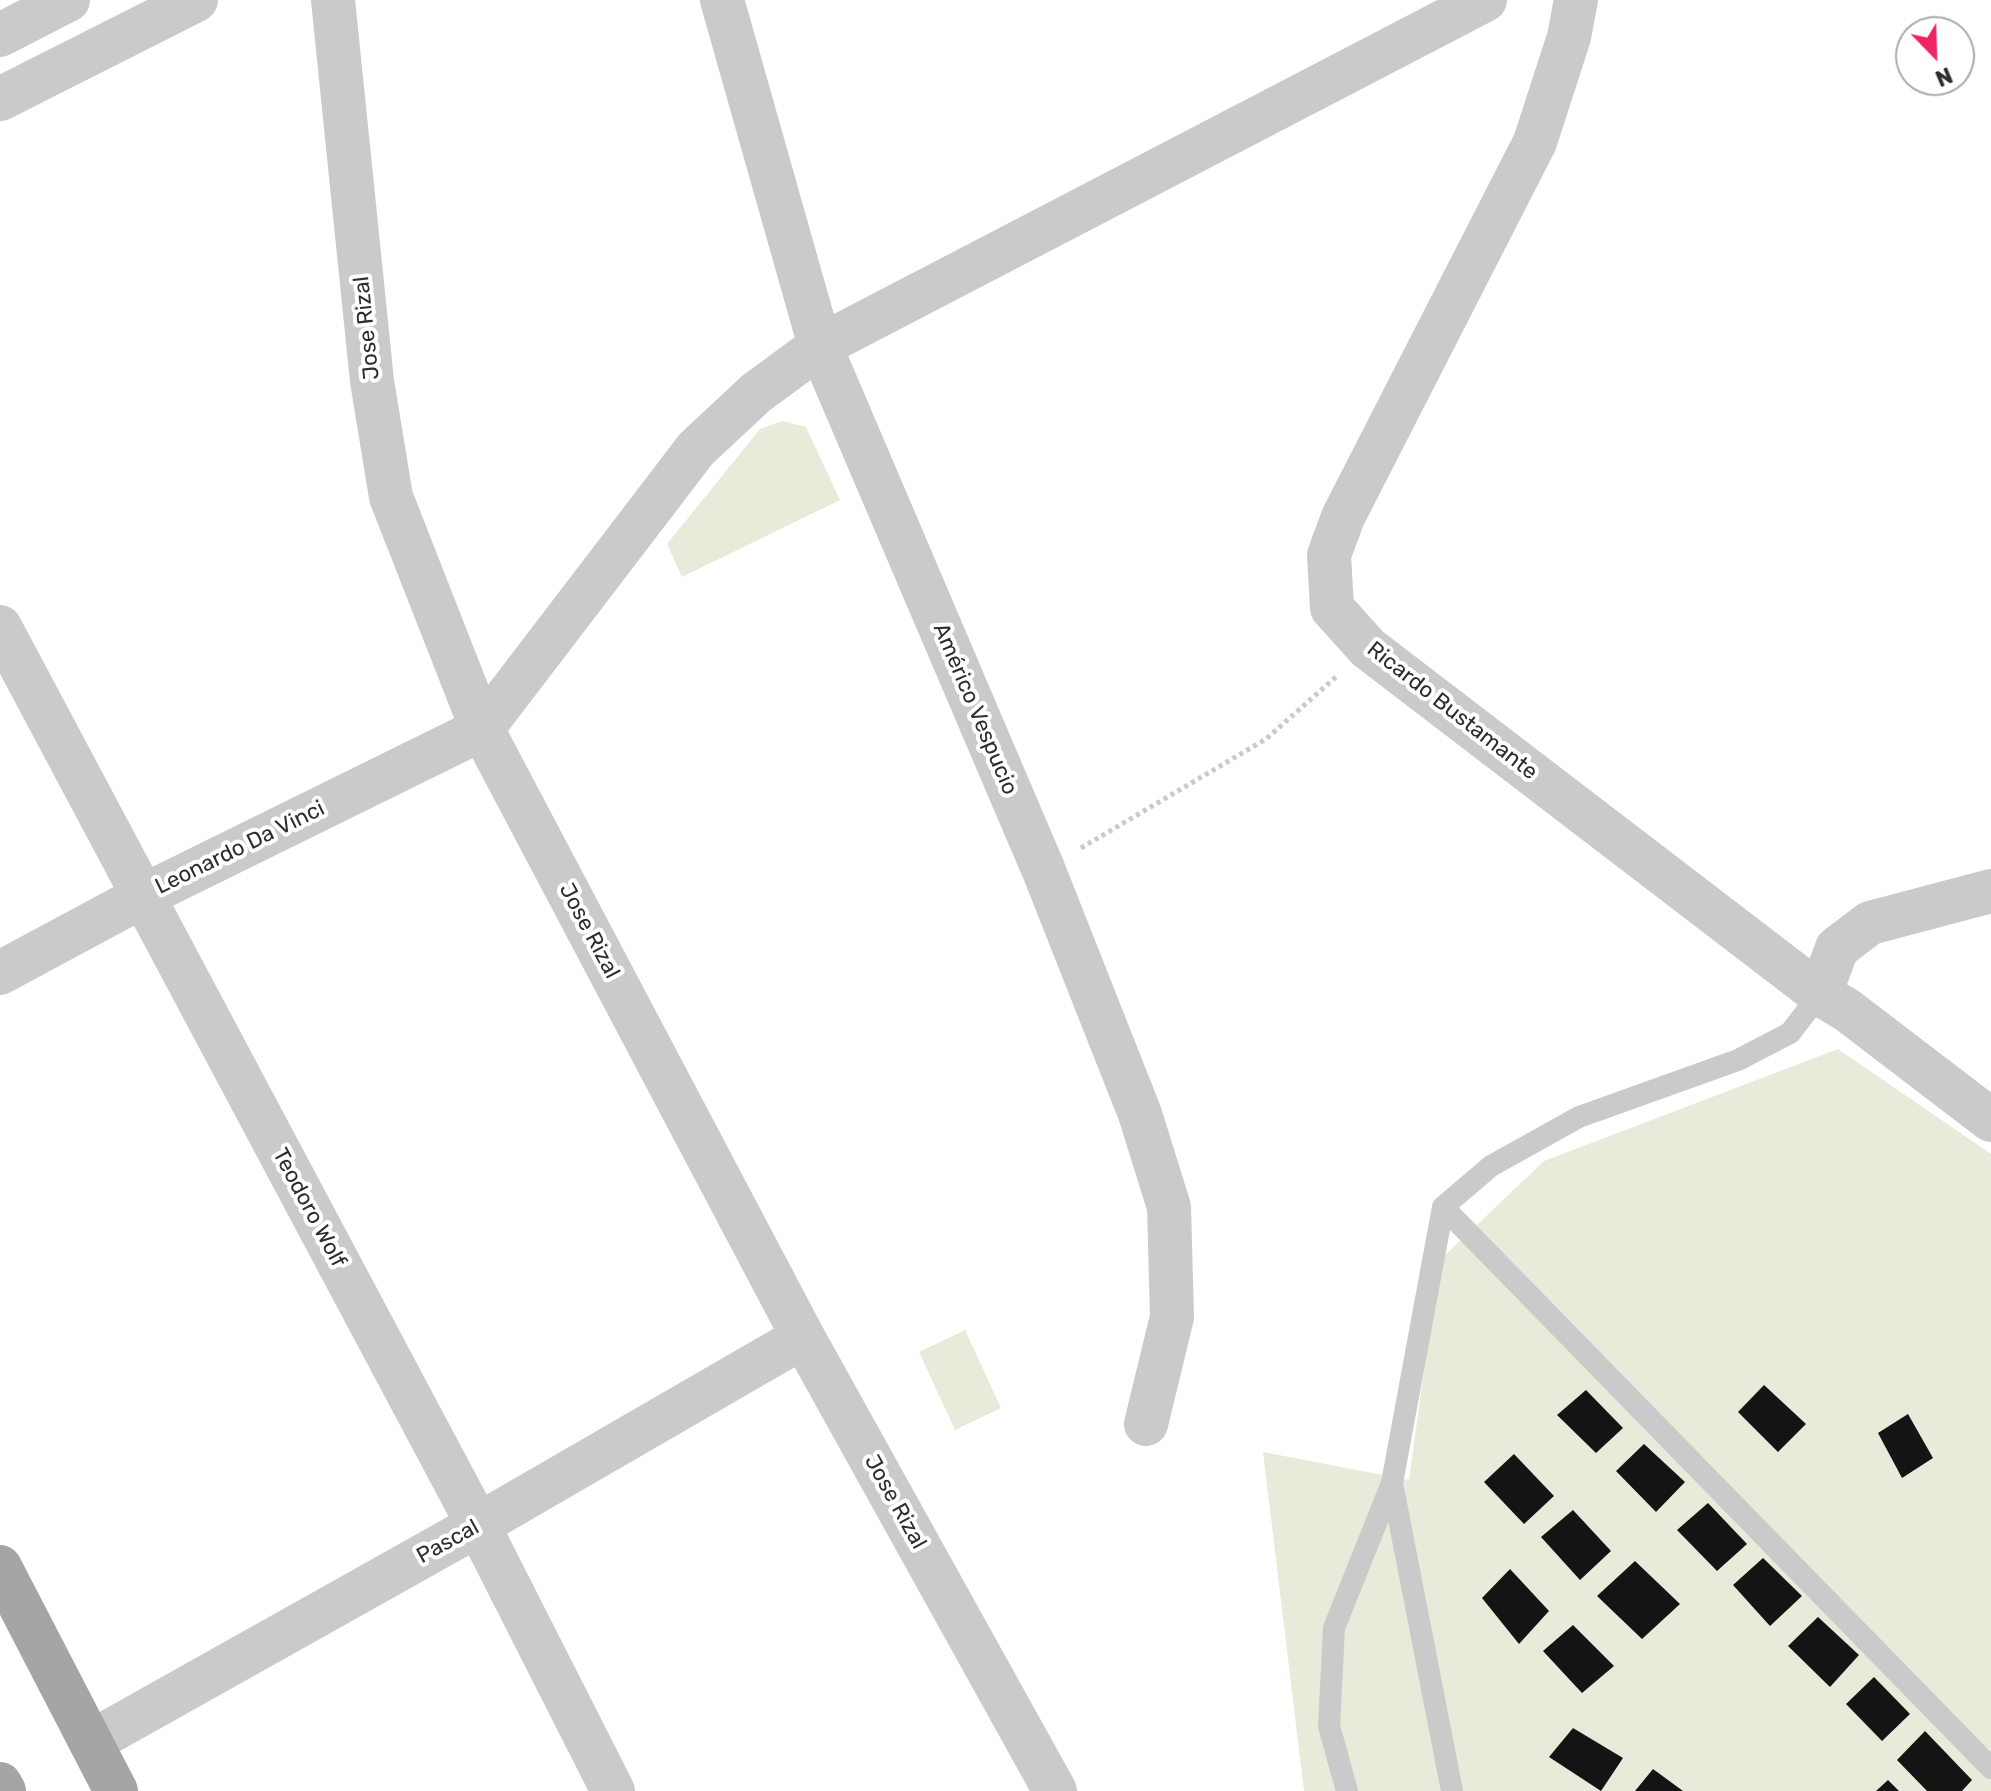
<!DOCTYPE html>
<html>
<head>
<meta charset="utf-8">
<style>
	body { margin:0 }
	#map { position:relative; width:1991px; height:1791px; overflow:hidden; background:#fff; font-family:Rubik,sans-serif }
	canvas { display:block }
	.north { position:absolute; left:1895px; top:16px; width:80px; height:80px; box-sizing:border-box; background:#fff; border:2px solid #ababab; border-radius:50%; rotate:157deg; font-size:22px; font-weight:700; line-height:32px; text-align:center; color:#2d2d2d }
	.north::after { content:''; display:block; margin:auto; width:28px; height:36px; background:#ed2663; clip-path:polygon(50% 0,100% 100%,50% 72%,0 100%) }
</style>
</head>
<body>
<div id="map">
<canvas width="1991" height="1791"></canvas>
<div class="north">N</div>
</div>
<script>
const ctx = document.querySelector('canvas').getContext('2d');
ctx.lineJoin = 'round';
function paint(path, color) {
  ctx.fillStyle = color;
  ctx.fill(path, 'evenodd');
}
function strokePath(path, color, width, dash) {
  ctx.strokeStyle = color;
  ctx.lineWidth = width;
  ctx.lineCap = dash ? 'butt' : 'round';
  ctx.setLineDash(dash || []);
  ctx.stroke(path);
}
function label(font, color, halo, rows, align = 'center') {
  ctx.font = font + ' Rubik,sans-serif';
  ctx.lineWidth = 8;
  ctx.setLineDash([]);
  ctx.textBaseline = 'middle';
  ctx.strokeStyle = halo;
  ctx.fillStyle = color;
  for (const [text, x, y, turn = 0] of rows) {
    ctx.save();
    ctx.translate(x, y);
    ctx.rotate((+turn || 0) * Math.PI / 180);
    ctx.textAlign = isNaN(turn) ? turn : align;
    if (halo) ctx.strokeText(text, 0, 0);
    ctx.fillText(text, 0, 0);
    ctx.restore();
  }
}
paint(new Path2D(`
	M782 421 806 427 840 500 682 577 667 544 760 429Z
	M1838 1049 1991 1154V1791H1304L1263 1452 1409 1480 1439 1261 1544 1161Z
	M965 1330 1001 1408 955 1430 919 1352Z`), '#e7ebd9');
paint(new Path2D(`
	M1764 1385 1806 1424 1778 1452 1738 1412Z
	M1586 1390 1623 1428 1596 1453 1557 1415Z
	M1908 1414 1933 1458 1902 1478 1878 1433Z
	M1644 1444 1685 1482 1656 1512 1616 1471Z
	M1514 1454 1554 1496 1524 1524 1484 1482Z
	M1708 1503 1747 1544 1717 1571 1677 1530Z
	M1573 1510 1611 1551 1580 1580 1541 1537Z
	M1763 1558 1802 1596 1770 1626 1733 1585Z
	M1635 1561 1680 1604 1642 1639 1597 1596Z
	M1510 1569 1549 1611 1519 1644 1482 1598Z
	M1818 1617 1859 1655 1830 1687 1788 1646Z
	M1573 1625 1614 1666 1582 1693 1543 1651Z
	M1874 1677 1910 1714 1882 1741 1846 1704Z
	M1573 1728 1623 1758 1601 1791 1549 1757Z
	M1925 1731 1972 1780 1962 1791H1927L1897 1760Z
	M1653 1769 1683 1791H1635Z
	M1888 1780 1899 1791H1876Z`), '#141414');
strokePath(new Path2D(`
	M1081 848 1266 739 1337 676`), '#cacaca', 5, [4, 4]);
strokePath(new Path2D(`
	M1443 1207 1991 1768
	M1347 1791 1329 1726 1334 1628 1392 1483
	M1452 1791 1392 1483 1443 1207 1491 1166 1579 1117 1738 1060 1790 1033 1820 994`), '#cacaca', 22);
strokePath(new Path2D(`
	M333 0 372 381 391 497 482 729 803 1337 1055 1791
	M722 0 820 346 1044 871 1140 1114 1169 1207 1172 1317 1146 1424
	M1576 0 1569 37 1535 142 1343 517 1329 555 1332 608 1368 648 1820 994 1847 1010 1991 1120
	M0 627 478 1525 613 1791
	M0 973 143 896 482 729 696 449 756 393 820 346 1485 0
	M1820 994 1837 948 1870 923 1991 891
	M91 1742 478 1525 803 1337`), '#cacaca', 44);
strokePath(new Path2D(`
	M0 35 68 0
	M0 99 196 0`), '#cacaca', 44);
strokePath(new Path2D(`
	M0 1567 116 1791
	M0 1784 4 1791`), '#a5a5a5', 44);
label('22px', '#2d2d2d', '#fff', [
	["Jose Rizal",367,328,-96],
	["Américo Vespucio",975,709,67],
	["Ricardo Bustamante",1452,711,38],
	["Leonardo Da Vinci",240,848,-26],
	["Jose Rizal",589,931,62],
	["Teodoro Wolf",309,1208,62],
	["Jose Rizal",895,1502,61],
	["Pascal",448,1542,-29]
]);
</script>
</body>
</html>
